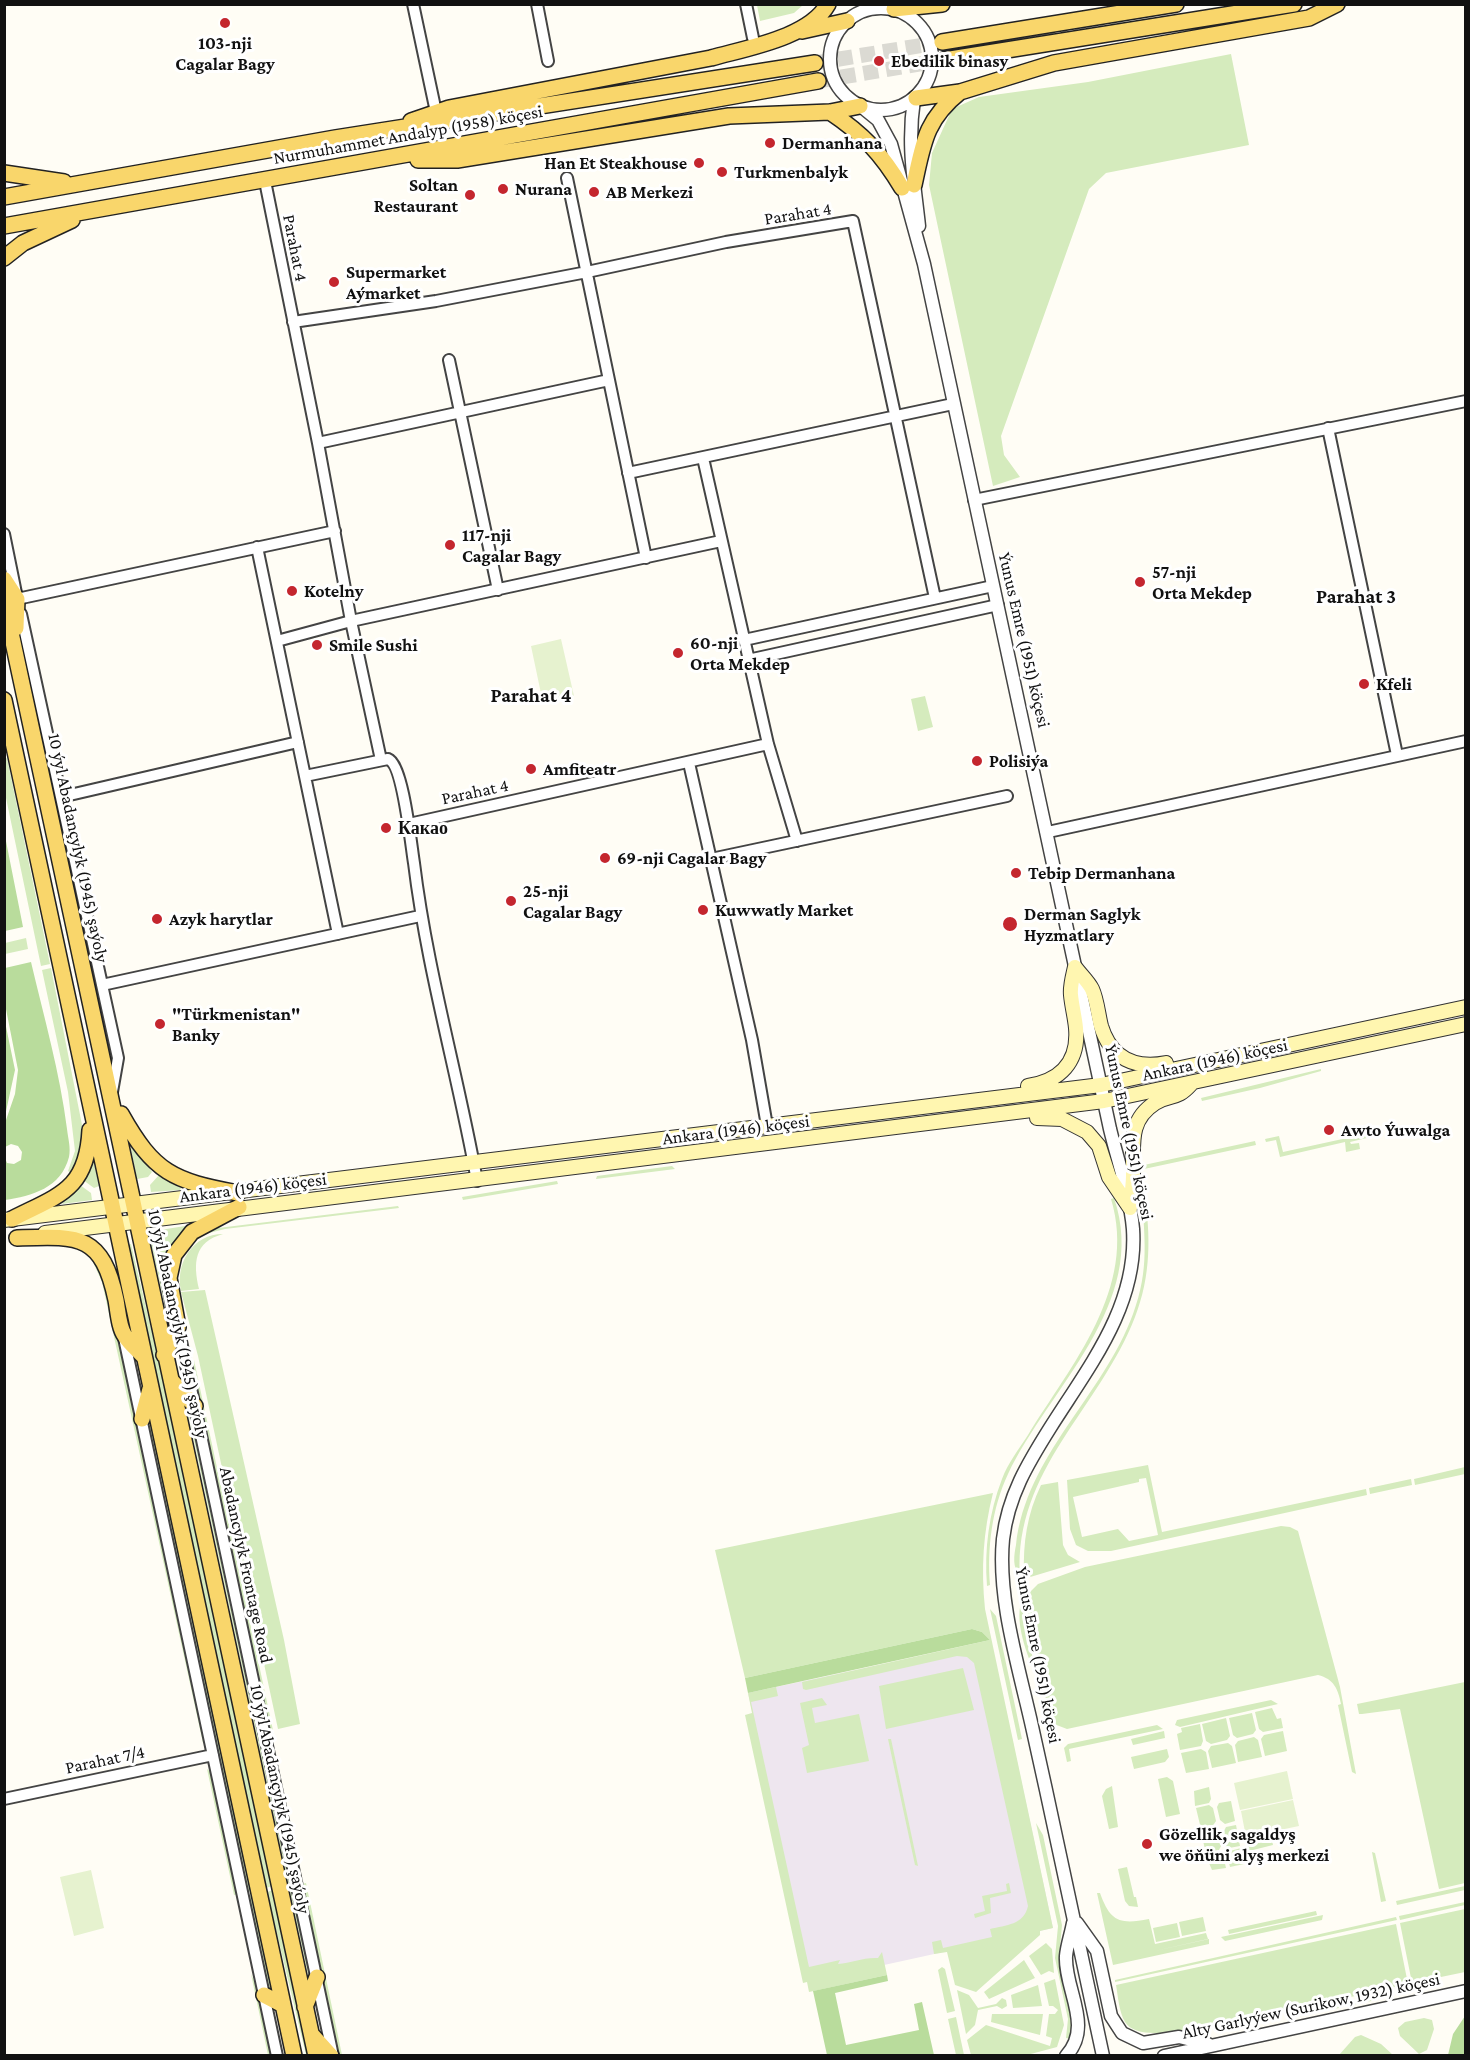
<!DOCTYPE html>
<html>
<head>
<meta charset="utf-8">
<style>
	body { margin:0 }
	#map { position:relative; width:1470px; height:2060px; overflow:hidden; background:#fffdf5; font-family:"Crimson Pro",serif }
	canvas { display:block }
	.frame { position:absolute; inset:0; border:6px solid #111; pointer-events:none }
</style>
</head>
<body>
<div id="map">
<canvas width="1470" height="2060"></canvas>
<div class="frame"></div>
</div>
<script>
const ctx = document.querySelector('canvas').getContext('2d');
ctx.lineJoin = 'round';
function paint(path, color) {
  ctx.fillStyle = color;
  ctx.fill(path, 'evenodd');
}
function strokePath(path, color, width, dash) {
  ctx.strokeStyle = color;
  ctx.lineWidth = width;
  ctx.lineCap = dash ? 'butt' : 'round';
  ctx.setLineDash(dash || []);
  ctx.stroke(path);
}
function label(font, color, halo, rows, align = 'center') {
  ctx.font = font + ' "Crimson Pro",serif';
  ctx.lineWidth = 6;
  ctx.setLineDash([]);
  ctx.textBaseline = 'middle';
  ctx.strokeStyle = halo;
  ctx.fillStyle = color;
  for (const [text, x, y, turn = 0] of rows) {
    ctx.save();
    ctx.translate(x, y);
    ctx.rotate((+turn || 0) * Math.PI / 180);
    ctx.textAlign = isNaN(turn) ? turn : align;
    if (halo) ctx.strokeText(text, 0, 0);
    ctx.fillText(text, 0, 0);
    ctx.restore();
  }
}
paint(new Path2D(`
	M991 1641 1053 1928 811 1981 748 1693Z`), '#eee6ef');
paint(new Path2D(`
	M757 5V4L803 5 794 13 760 21Z
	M1231 54 1249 145 1106 173 1089 189 1001 436 1004 455 1020 477 993 486 929 185 932 153 952 109 979 97 1088 82Z
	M925 696 933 727 918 731 911 699Z
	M7 758 50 964 41 966 5 793V759Z
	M26 938 28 949 5 954V943Z
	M51 968 82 1125 81 1154 72 1174 68 1171 75 1151 68 1092 42 970Z
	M1321 1069V1071L1260 1088 1202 1101 1201 1098Z
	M1370 1133 1371 1137 1350 1142 1351 1144 1359 1143 1360 1149 1346 1152 1345 1142 1280 1157 1276 1140 1266 1142 1265 1139 1279 1136 1283 1152Z
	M1255 1141 1256 1145 1144 1169V1165Z
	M130 1144 152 1172 148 1177 137 1179Z
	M93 1159 99 1186 94 1188 83 1180Z
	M672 1166 675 1169 596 1179 597 1176Z
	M159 1175 181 1188 180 1190 151 1192 150 1185Z
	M557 1181 558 1184 463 1200 462 1197Z
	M80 1185 91 1193 92 1200 62 1204Z
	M1142 1192H1144C1151 1235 1151 1276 1135 1317 1100 1408 1014 1470 1020 1575 1012 1568 1014 1555 1016 1545 1026 1455 1103 1396 1133 1314 1150 1268 1144 1238 1142 1192Z
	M1114 1198C1150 1303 1049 1388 1008 1474 992 1508 987 1548 990 1585L987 1586C984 1549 989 1513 1002 1479 1008 1463 1019 1449 1028 1435 1071 1365 1138 1288 1111 1199Z
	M398 1206 399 1208 225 1229 205 1234 190 1245 194 1239 218 1228Z
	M185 1226 186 1230 172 1245 161 1239 160 1230Z
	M223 1234C194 1242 193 1263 199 1289L181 1291C175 1263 193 1234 223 1234Z
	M151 1242H156L169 1251 162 1275 172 1325 170 1330Z
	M131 1244 183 1464 272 1886 266 1888 128 1245Z
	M94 1257 106 1281 205 1739 203 1743 102 1282 92 1260Z
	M205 1290 284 1640 300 1724 278 1729 198 1356 181 1292Z
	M194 1360 274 1735 269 1727 193 1373Z
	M186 1403 190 1407 292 1882 288 1883Z
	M148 1412 251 1891 248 1892 146 1419Z
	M1148 1465 1162 1532 1366 1489 1367 1495 1111 1551H1088L1076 1545 1070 1529 1067 1480ZM1146 1478 1158 1535 1129 1541 1118 1529 1082 1537 1073 1497 1139 1482V1479Z
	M1465 1467V1474L1415 1485 1414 1479Z
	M1411 1479 1412 1485 1370 1494 1369 1488Z
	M1058 1482 1063 1545 1068 1555 1080 1562 1027 1578 1024 1574C1023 1543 1027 1514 1041 1485Z
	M993 1493C983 1533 981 1568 985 1609L1053 1928 1040 1931V1935L976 1992 955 1985 947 1952 934 1954 932 1942 941 1940 943 1948 992 1937 990 1929C1006 1925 1024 1925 1028 1906L974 1663 967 1657 957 1656 806 1690 803 1689 802 1682 990 1640 982 1632 972 1629 745 1678 715 1550Z
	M1281 1526 1290 1527 1298 1531 1340 1687 1356 1774 1352 1772 1338 1705 1341 1704C1338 1689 1334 1679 1318 1675L1067 1729 1054 1724 1047 1704 1026 1605 1027 1595 1038 1584 1085 1567Z
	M1021 1603 1036 1673H1035C1027 1655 1015 1623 1021 1603Z
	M990 1609 996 1616 1022 1739 1018 1740Z
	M963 1668 974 1710 886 1729 879 1686Z
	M1465 1682V1883L1439 1889 1400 1709 1362 1714H1359L1357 1704Z
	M776 1687 778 1696 751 1702 809 1967 840 1960 838 1964C851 1963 864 1957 878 1958L882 1952 887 1975 809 1992 807 1982 803 1983 745 1715 752 1713 748 1693Z
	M822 1698 827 1705 812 1708 815 1723 859 1714 869 1761 807 1773 802 1748 809 1745 800 1703Z
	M1271 1700 1278 1704 1180 1727 1175 1725 1177 1720Z
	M1272 1708 1277 1719 1281 1718 1283 1728 1263 1732 1259 1729 1255 1712Z
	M1252 1713 1256 1730 1253 1734 1237 1738 1233 1735 1229 1718Z
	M1226 1718 1230 1736 1227 1740 1211 1744 1206 1741 1202 1724Z
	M1200 1724 1203 1741 1201 1746 1180 1750 1177 1734 1182 1732 1181 1728Z
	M1157 1725 1163 1729 1069 1749 1071 1761 1067 1762 1064 1748 1068 1744Z
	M1164 1731 1165 1738 1133 1745 1131 1739Z
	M1283 1731 1287 1751 1265 1756 1261 1739 1264 1735Z
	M1254 1737 1258 1740 1262 1757 1238 1762 1235 1745 1238 1741Z
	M888 1739H891L918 1866 915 1865Z
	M1228 1743 1232 1746 1236 1763 1212 1768 1208 1751 1211 1746Z
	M1167 1749 1169 1757 1165 1762 1134 1769 1131 1757Z
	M1201 1749 1206 1752 1209 1769 1186 1773 1181 1753Z
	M207 1769 212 1773 238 1894 234 1895Z
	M1167 1777 1173 1781 1180 1814 1166 1817 1158 1779Z
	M1112 1786 1118 1827 1109 1829 1102 1796 1106 1789Z
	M1209 1787 1211 1799 1209 1803 1195 1806 1194 1791Z
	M1231 1801 1235 1821 1225 1824 1220 1820 1217 1807 1219 1803Z
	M1209 1805 1213 1808 1216 1821 1212 1827 1201 1829 1196 1808Z
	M1036 1823 1043 1835 1062 1925 1059 1958 1072 2019 1070 2039 1066 2038 1068 2019 1055 1958 1058 1926Z
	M1236 1825 1240 1846 1229 1848 1225 1846 1223 1833 1226 1827Z
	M1213 1830 1219 1834 1221 1846 1219 1850 1206 1853 1201 1833Z
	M1271 1836 1273 1845 1249 1851 1247 1841Z
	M1241 1848 1244 1864 1230 1867 1227 1855 1230 1851Z
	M1372 1852 1375 1853 1386 1901 1381 1902Z
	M1220 1853 1223 1855 1226 1868 1212 1870 1206 1856Z
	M1127 1867 1134 1897H1136L1138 1907 1129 1906 1125 1901 1118 1869Z
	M306 1883 342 2055H338L302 1884Z
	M1009 1883 1011 1893 990 1898 991 1913 975 1918 974 1914 985 1911 982 1896 1007 1891 1006 1884Z
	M293 1886 312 1973 310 1984 289 1887Z
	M1465 1886V1890L1397 1905 1396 1901Z
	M273 1890 309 2055H306L267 1892Z
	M1097 1893H1100C1110 1921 1119 1925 1149 1919L1155 1944 1206 1933 1208 1939 1150 1952 1209 1939V1944L1113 1965Z
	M252 1895 273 1993 269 1988 249 1896Z
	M1465 1902V1905L1400 1920 1399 1916Z
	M1465 1909V1972L1412 1983 1400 1923Z
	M1316 1911 1317 1915 1229 1934 1228 1930Z
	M1323 1915 1322 1920 1225 1941 1221 1937Z
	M1203 1917 1206 1931 1182 1936 1179 1922Z
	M1396 1917 1397 1920 1115 1982V1980Z
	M1177 1923 1180 1937 1156 1942 1153 1928Z
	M1396 1924 1408 1984 1284 2012 1283 2010 1231 2021 1230 2019C1208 2024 1140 2046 1125 2022 1119 2012 1118 1996 1116 1985Z
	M1046 1943 1052 1949 1054 1973 1049 1971 1041 1975 1029 1956Z
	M1024 1960 1035 1978 989 1999 984 1992Z
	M942 1967 945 1969 955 2011 947 2013 938 1970Z
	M251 1974 258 1990 272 2055H268Z
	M1055 1979 1064 2025 1057 2047 1027 2055H971L967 2040 986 2025 1050 2046 1052 2038 1046 2036 1049 2014H1055L1058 2010 1053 2006H1049L1044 1983Z
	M1038 1985 1042 2006 1013 2008 1011 1995Z
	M957 1990 969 1995 978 2008 996 2004 1002 1998 1006 2000 1007 2006 1002 2009 997 2006 978 2010 975 2025 966 2034Z
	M1394 1992 1380 1999 1325 2011 1324 2008Z
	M992 2014H1043L1040 2035 991 2022Z
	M956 2017 964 2055H956L948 2019Z
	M1424 2018 1432 2020 1434 2029 1427 2050 1419 2054 1400 2036 1398 2028 1405 2022Z
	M1361 2035 1381 2044 1393 2055H1339L1355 2037Z`), '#d5ebbd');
paint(new Path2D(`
	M5 836 23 927 5 931H4Z
	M31 962C44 1017 60 1073 67 1129 68 1138 71 1148 69 1157 61 1188 32 1196 5 1200V1158L7 1163 14 1164 21 1160 22 1152 18 1146 11 1144 5 1147V1123L15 1094 18 1070 5 1004V968Z
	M4 1017 15 1070 5 1116H4Z
	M972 1629 982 1632 990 1640 748 1693 745 1678Z
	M887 1975 888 1981 835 1993 846 2045 919 2030 914 2004 922 2002 934 2055H827L813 1991Z
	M1465 2016V2055H1448L1453 2034Z`), '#b9dc9c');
paint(new Path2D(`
	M561 639 574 696 543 703 531 646Z
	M1287 1771 1293 1799 1240 1810 1234 1783Z
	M1293 1800 1299 1826 1246 1837 1241 1811Z
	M91 1870 104 1928 74 1936 60 1877Z`), '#e6f2cf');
strokePath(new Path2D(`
	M815 63 942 42
	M818 81 944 60`), '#dbdad3', 15, [15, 8]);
const minor = new Path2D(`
	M413 4 436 112
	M537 4 548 61
	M746 4 753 38
	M567 178 646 558
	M265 181 318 443 351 621 381 760
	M293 322 436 301 587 272 726 242 853 221 935 598
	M449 360 498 590
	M1328 428 1397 755
	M318 443 609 380
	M703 458 768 744 797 841
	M628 473 953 404
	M974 500 1466 401
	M4 534 16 593
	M257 547 338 934
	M17 599 335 531
	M21 614 118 1058 112 1092
	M744 640 993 586
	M277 641 351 621 721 541
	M748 660 998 605
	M689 763 752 1040 767 1126
	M305 776 388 759C403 764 411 845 414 863 427 970 458 1075 477 1181
	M61 797 298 742
	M409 824 768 744
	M1048 832 1466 741
	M711 859 1007 796
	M102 985 420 916
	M178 1327 333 2056
	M124 1338 277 2056
	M4 1799 213 1755`);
const tertiary = new Path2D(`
	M830 59a51 51 0 1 1 102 0a51 51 0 1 1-102 0Z
	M914 99C907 145 914 180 919 226
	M862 107 878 120 891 144 924 264 1110 1129C1118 1162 1130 1195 1133 1229 1138 1306 1089 1366 1050 1428 1028 1463 1008 1496 1003 1539 997 1600 1020 1671 1033 1731 1057 1839 1080 1947 1103 2056
	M1077 1923 1097 1951 1111 2016 1122 2033 1143 2043 1179 2037 1208 2044
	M1066 2056C1094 2026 1064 1989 1066 1956 1067 1945 1071 1934 1073 1923
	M1164 2056 1466 1991`);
const secondary = new Path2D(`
	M1075 967C1080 974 1088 981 1092 989 1097 1000 1098 1014 1101 1026 1111 1059 1135 1069 1166 1063
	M1028 1086C1060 1081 1079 1062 1076 1028 1075 1017 1072 1006 1071 995 1070 986 1073 976 1075 967
	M1037 1118 1062 1119 1087 1132 1099 1146 1109 1177 1130 1208
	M1130 1208C1131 1197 1133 1186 1133 1175 1134 1147 1127 1121 1155 1103 1171 1093 1176 1101 1191 1084
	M4 1220 1101 1085 1466 1007
	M45 1233 1104 1101 1466 1024`);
const primary = new Path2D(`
	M894 9 942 4
	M802 31 847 21
	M942 42 1176 4
	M944 60 1294 4
	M916 98 960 92 1054 63 1309 18 1337 4
	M830 112C863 134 882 154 902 188
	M411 121 449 108 711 58C746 48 809 38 828 4
	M418 160H457L729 116 830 112 860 106
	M4 173 64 182
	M914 185C923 144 925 120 960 92
	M4 197 335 138 815 63
	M4 226 818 81
	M4 258 23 243 72 220
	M4 579 17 599 16 628
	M4 600 316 2056
	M4 700 294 2056
	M121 1114C154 1173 173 1181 238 1193
	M12 1219C59 1195 87 1190 90 1130
	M17 1238C78 1236 102 1233 116 1300 118 1311 119 1328 125 1336 130 1344 138 1350 144 1357
	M164 1355 178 1327 169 1278 174 1255 192 1232 239 1207
	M171 1380 195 1406
	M142 1419 150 1389
	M264 1995 283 2005
	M305 2007 317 1977
	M313 2036 331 2056`);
strokePath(minor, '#444', 14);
strokePath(tertiary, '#444', 15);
strokePath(secondary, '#333', 16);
strokePath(primary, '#222', 18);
strokePath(minor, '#fff', 10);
strokePath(tertiary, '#fff', 12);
strokePath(secondary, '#fff6b0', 14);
strokePath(primary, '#f9d66b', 15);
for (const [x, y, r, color] of [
	[225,23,6,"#c4262e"],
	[879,61,6,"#c4262e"],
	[770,143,6,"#c4262e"],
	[699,163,6,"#c4262e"],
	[722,172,6,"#c4262e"],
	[503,189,6,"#c4262e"],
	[594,192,6,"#c4262e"],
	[470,195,6,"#c4262e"],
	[334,282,6,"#c4262e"],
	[450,545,6,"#c4262e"],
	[1140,582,6,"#c4262e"],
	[292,591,6,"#c4262e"],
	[317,645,6,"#c4262e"],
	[678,653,6,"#c4262e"],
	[1364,684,6,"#c4262e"],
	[977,761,6,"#c4262e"],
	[531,769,6,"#c4262e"],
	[386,828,6,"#c4262e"],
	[605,858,6,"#c4262e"],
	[1016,873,6,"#c4262e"],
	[511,901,6,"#c4262e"],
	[703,910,6,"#c4262e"],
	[157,919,6,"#c4262e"],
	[1010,924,8,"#c4262e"],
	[160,1024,6,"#c4262e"],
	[1329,1130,6,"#c4262e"],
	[1147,1844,6,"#c4262e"]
]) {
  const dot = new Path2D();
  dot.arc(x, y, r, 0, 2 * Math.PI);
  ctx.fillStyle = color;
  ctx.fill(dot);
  strokePath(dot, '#fff', 2);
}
label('bold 18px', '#111', '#fff', [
	["103-nji",225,43,"center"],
	["Cagalar Bagy",225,64,"center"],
	["Ebedilik binasy",891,61],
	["Dermanhana",782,143],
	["Han Et Steakhouse",687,163,"right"],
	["Turkmenbalyk",734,172],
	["Soltan",458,185,"right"],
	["Restaurant",458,206,"right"],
	["Nurana",515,189],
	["AB Merkezi",606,192],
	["Supermarket",346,272],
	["Aýmarket",346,293],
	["117-nji",462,535],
	["Cagalar Bagy",462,556],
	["57-nji",1152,572],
	["Orta Mekdep",1152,593],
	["Kotelny",304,591],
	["60-nji",690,643],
	["Orta Mekdep",690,664],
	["Smile Sushi",329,645],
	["Kfeli",1376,684],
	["Polisiýa",989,761],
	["Amfiteatr",543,769],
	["Какао",398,828],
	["69-nji Cagalar Bagy",617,858],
	["Tebip Dermanhana",1028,873],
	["25-nji",523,891],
	["Cagalar Bagy",523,912],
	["Kuwwatly Market",715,910],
	["Derman Saglyk",1024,914],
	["Hyzmatlary",1024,935],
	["Azyk harytlar",169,919],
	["\"Türkmenistan\"",172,1014],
	["Banky",172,1035],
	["Awto Ýuwalga",1341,1130],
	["Gözellik, sagaldyş",1159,1834],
	["we öňüni alyş merkezi",1159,1855]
], 'left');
label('18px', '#111', '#fff', [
	["Nurmuhammet Andalyp (1958) köçesi",408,135,-10],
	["Parahat 4",798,214,-9],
	["Parahat 4",295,248,79],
	["Ýunus Emre (1951) köçesi",1024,640,77],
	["Parahat 4",475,792,-12],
	["10 ýyl Abadançylyk (1945) şaýoly",78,848,78],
	["Ankara (1946) köçesi",1215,1060,-12],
	["Ankara (1946) köçesi",736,1130,-7],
	["Ýunus Emre (1951) köçesi",1129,1132,78],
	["Ankara (1946) köçesi",253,1188,-7],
	["10 ýyl Abadançylyk (1945) şaýoly",178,1324,78],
	["Abadancylyk Frontage Road",246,1565,78],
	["Ýunus Emre (1951) köçesi",1038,1655,79],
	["Parahat 7/4",105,1760,-12],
	["10 ýyl Abadançylyk (1945) şaýoly",280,1799,78],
	["Alty Garlyýew (Surikow, 1932) köçesi",1311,2006,-12]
]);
label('bold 20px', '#111', '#fff', [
	["Parahat 3",1356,597],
	["Parahat 4",531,696]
]);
</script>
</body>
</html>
